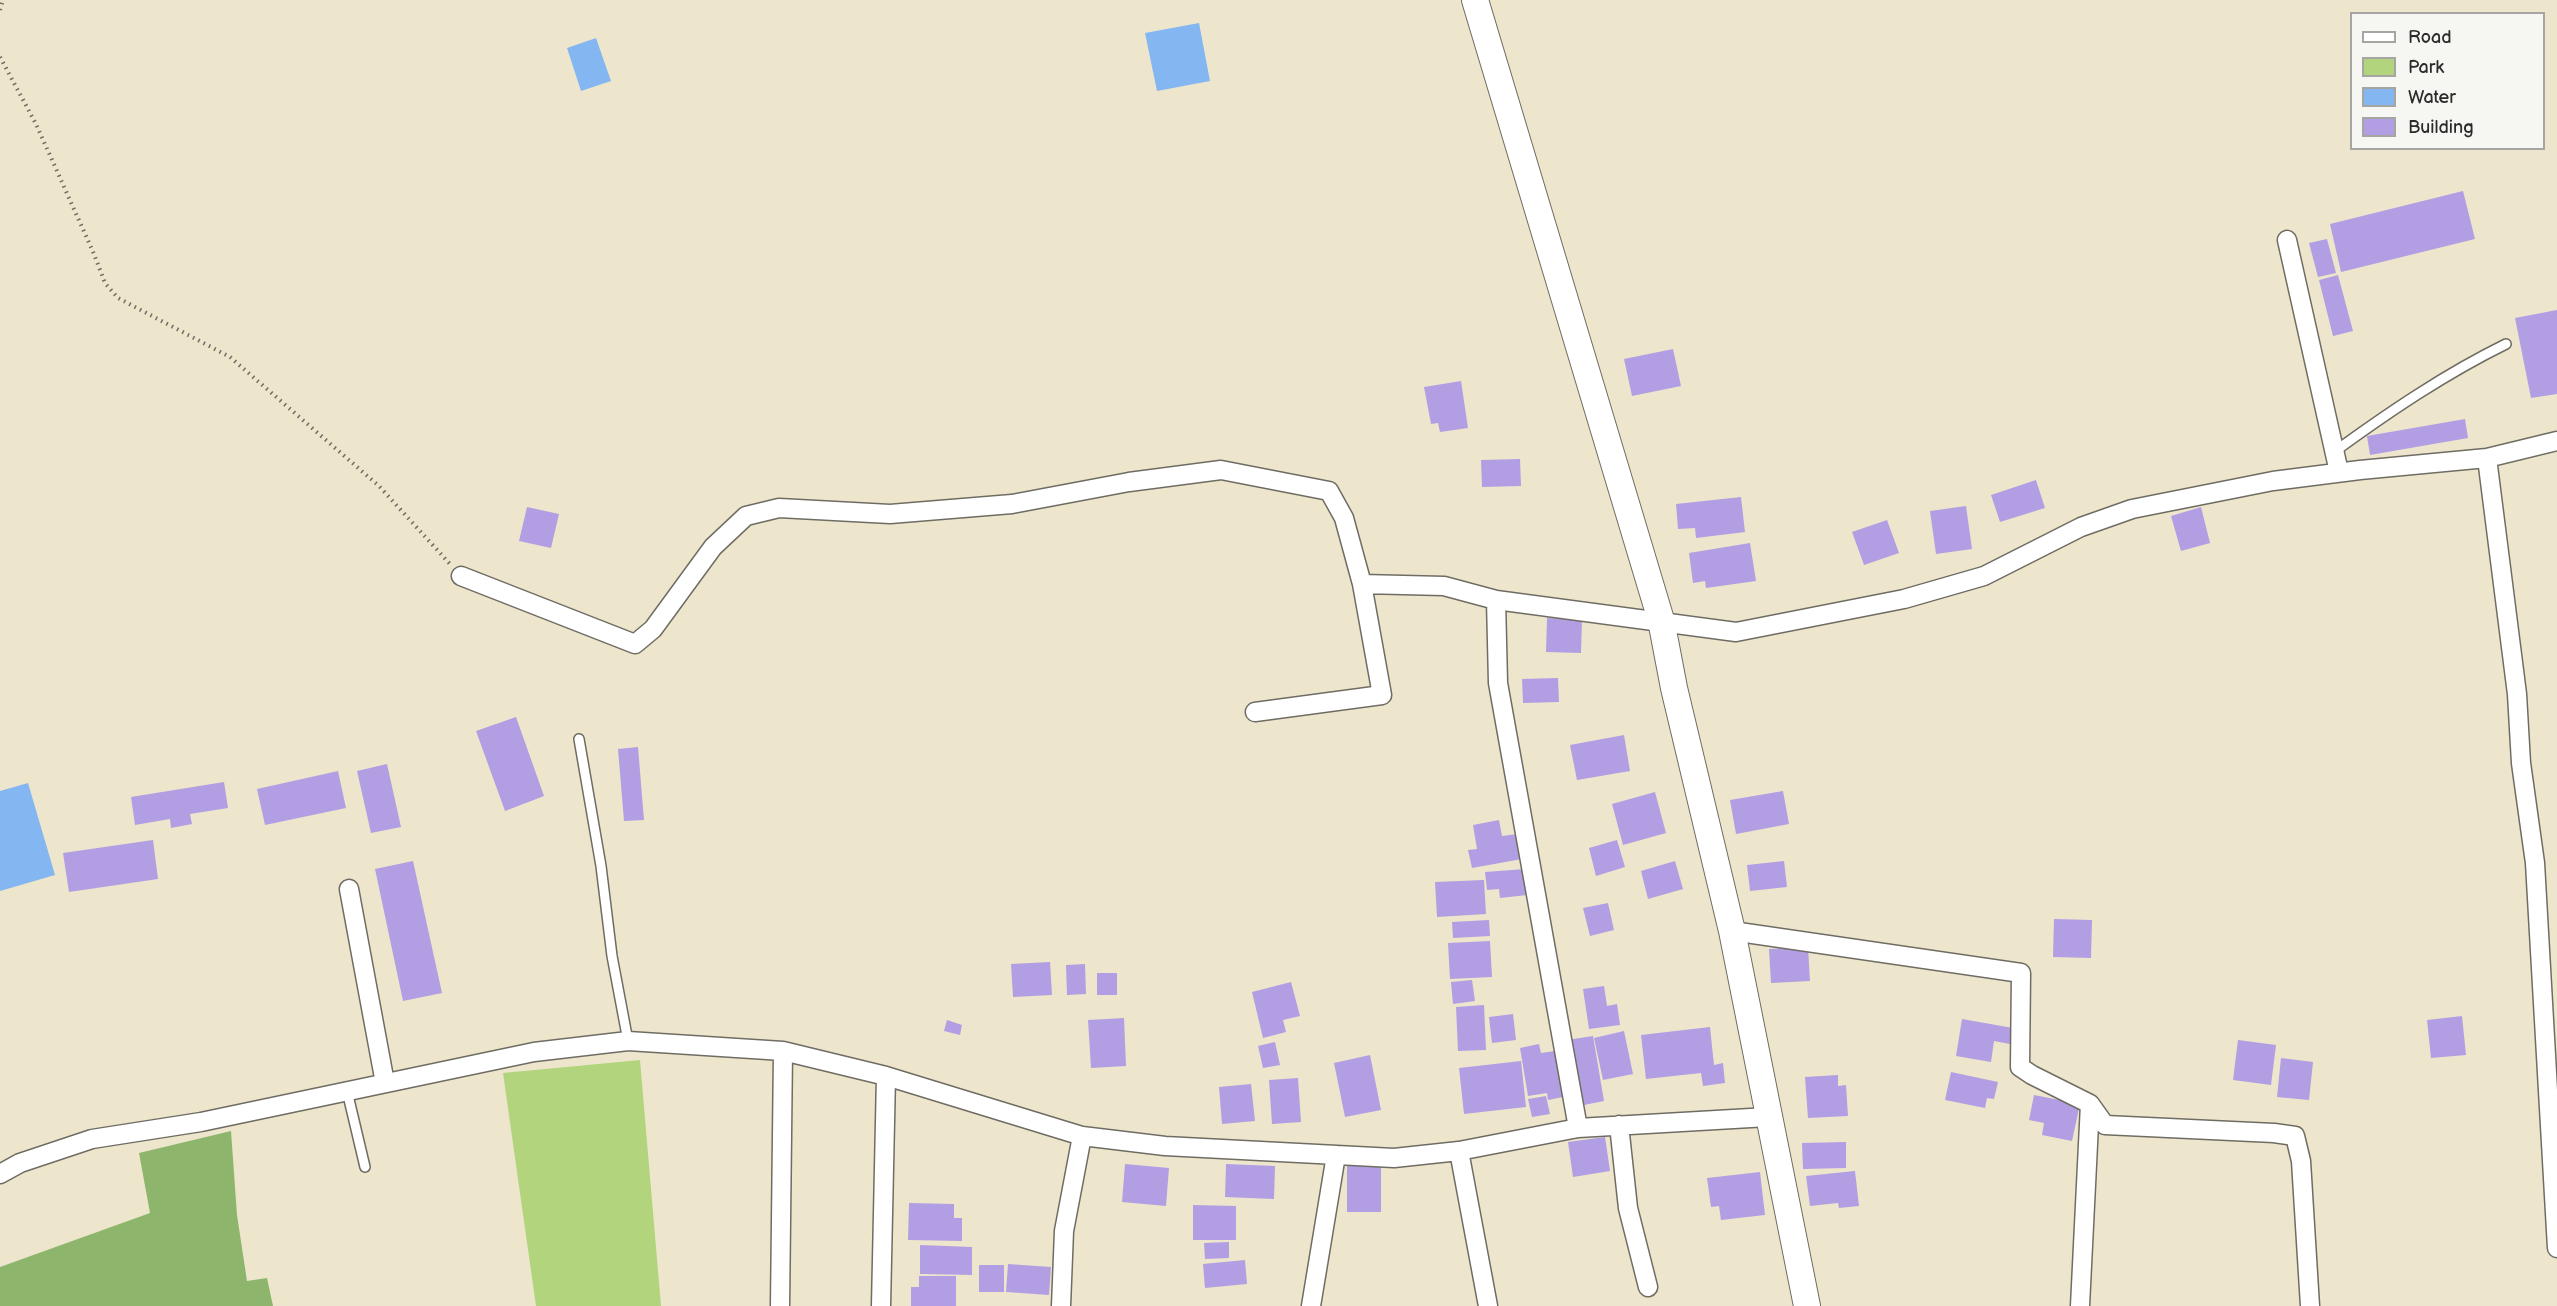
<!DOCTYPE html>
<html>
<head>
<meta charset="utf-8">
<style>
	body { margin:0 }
	#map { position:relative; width:2557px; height:1306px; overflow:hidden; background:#ede6cc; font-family:"Balsamiq Sans",sans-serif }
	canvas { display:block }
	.legend { position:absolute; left:2350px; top:12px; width:195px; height:138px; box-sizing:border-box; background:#f6f6f2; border:2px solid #a5a5a2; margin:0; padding:8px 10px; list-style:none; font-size:18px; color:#2b2b2b }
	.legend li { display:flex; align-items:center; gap:12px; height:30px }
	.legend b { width:30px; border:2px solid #a5a5a2 }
</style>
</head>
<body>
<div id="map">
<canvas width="2557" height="1306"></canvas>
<ul class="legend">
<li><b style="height:8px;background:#fff"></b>Road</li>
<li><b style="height:16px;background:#b2d47c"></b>Park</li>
<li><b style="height:16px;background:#84b6f1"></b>Water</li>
<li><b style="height:16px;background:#b29ee3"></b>Building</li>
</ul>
</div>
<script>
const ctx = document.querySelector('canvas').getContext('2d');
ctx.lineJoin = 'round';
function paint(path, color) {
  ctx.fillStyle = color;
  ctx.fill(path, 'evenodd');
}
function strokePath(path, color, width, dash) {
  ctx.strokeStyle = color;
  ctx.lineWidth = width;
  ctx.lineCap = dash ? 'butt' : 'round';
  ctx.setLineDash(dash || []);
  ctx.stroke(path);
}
paint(new Path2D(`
	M640 1060 661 1306H536L503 1073Z`), '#b2d47c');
paint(new Path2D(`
	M231 1131 237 1215 247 1281 267 1278 273 1306H0V1267L150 1213 139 1153Z`), '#8db66c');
paint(new Path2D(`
	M1199 23 1210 81 1157 91 1145 33Z
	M596 38 611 81 581 91 567 48Z
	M28 783 55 875 0 891V791Z`), '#84b6f1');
paint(new Path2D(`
	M2463 191 2475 239 2341 272 2330 224Z
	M2327 239 2336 273 2318 277 2309 243Z
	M2338 275 2353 331 2333 336 2319 280Z
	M2557 310V394L2531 398 2515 318Z
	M1673 349 1681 386 1632 396 1624 359Z
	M1461 381 1468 428 1440 432 1438 423 1431 424 1424 387Z
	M2465 419 2468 438 2370 455 2367 436Z
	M1520 459 1521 486 1482 487 1481 460Z
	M2036 480 2045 508 2000 522 1991 495Z
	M1741 497 1745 532 1696 538 1695 528 1678 529 1676 504Z
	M1966 506 1972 549 1936 554 1930 511Z
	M527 507 559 514 551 548 519 541Z
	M2201 507 2210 543 2181 551 2171 516Z
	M1887 520 1899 553 1864 565 1852 532Z
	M1750 543 1756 581 1706 588 1705 581 1693 583 1689 553Z
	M1547 618 1582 619 1581 653 1546 652Z
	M1558 678 1559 702 1523 703 1522 679Z
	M516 717 544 796 505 811 476 731Z
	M1624 735 1630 771 1577 780 1570 745Z
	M638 747 644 820 624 821 618 749Z
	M387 764 401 827 371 833 357 771Z
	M338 771 346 808 265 825 257 789Z
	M224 782 228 808 190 814 192 824 171 828 170 819 135 825 131 797Z
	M1783 791 1789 824 1736 834 1730 800Z
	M1655 792 1666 833 1623 845 1612 804Z
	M1499 820 1502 836 1518 834 1522 859 1472 868 1468 850 1477 849 1473 825Z
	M153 840 158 879 69 892 63 853Z
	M1617 840 1625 867 1596 876 1589 848Z
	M413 861 442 993 403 1001 375 869Z
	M1675 861 1683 889 1648 899 1641 871Z
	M1784 861 1787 887 1750 891 1747 865Z
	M1525 869 1527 895 1500 898 1499 889 1487 890 1485 872Z
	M1484 880 1486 914 1437 917 1435 882Z
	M1608 903 1614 930 1590 936 1583 908Z
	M2054 919 2092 920 2091 958 2053 957Z
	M1489 920 1490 936 1453 938 1452 922Z
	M1490 941 1492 977 1450 979 1448 943Z
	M1808 947 1810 981 1771 983 1769 949Z
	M1050 962 1052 995 1013 997 1011 964Z
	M1085 964 1086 994 1067 995 1066 965Z
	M1097 973H1117V995H1097Z
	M1472 980 1475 1001 1453 1004 1451 982Z
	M1291 982 1300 1016 1283 1020 1286 1032 1263 1038 1252 992Z
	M1604 986 1607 1006 1617 1004 1620 1025 1589 1029 1583 989Z
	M1484 1005 1486 1050 1458 1051 1456 1007Z
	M1513 1014 1516 1040 1492 1043 1489 1017Z
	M2462 1016 2466 1055 2431 1058 2427 1020Z
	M1124 1018 1126 1066 1091 1068 1088 1020Z
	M1962 1019 2013 1028 2010 1044 1994 1041 1991 1062 1956 1056Z
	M947 1020 962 1025 960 1035 944 1031Z
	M1710 1027 1714 1065 1723 1063 1725 1083 1703 1086 1701 1073 1646 1079 1641 1035Z
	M1624 1031 1633 1074 1603 1080 1594 1038Z
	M1593 1036 1604 1101 1579 1106 1567 1040Z
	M2238 1040 2276 1045 2271 1085 2233 1080Z
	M1275 1042 1280 1065 1263 1068 1258 1046Z
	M1539 1044 1541 1053 1555 1051 1563 1097 1548 1100 1547 1093 1528 1096 1520 1048Z
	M1370 1055 1381 1110 1345 1117 1334 1063Z
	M2281 1058 2313 1062 2309 1100 2277 1097Z
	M1521 1061 1526 1107 1464 1114 1459 1068Z
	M1951 1072 1998 1082 1994 1099 1987 1098 1985 1108 1945 1100Z
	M1838 1075V1086L1846 1085 1848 1116 1808 1118 1805 1077Z
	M1298 1078 1301 1122 1272 1124 1269 1080Z
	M1251 1084 1255 1121 1222 1124 1219 1087Z
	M2034 1095 2080 1104 2072 1141 2042 1135 2044 1123 2029 1120Z
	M1546 1096 1550 1114 1532 1117 1528 1099Z
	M1605 1137 1610 1171 1573 1177 1568 1142Z
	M1846 1142V1168L1803 1169 1802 1143Z
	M1347 1159H1381V1212H1347Z
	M1125 1164 1169 1168 1166 1206 1122 1202Z
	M1226 1164 1275 1166 1274 1199 1225 1197Z
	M1855 1171 1859 1206 1839 1208 1838 1203 1810 1206 1806 1176Z
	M1760 1172 1765 1215 1721 1220 1719 1206 1711 1207 1707 1178Z
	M909 1203 954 1204V1218H962V1241L908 1240Z
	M1193 1205 1236 1206V1240H1193Z
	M1229 1242V1258L1205 1259 1204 1243Z
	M920 1245 972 1247V1275L920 1274Z
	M1245 1260 1247 1284 1205 1288 1203 1264Z
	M1008 1264 1051 1267 1049 1295 1006 1292Z
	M979 1265H1004V1292H979Z
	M919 1276H956V1306H911V1287H919Z`), '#b29ee3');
const lane = new Path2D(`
	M2334 452C2389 412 2445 374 2506 344
	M579 739 601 866 612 956 628 1041
	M347 1091 365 1167`);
const street = new Path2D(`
	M2287 240 2339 472
	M2487 458 2517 694 2521 763 2535 863 2557 1248
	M461 576 635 644 653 629 713 547 746 516 779 508 890 514 1012 504 1129 482 1221 470 1329 491 1344 518 1362 584 1444 586 1496 600 1736 632 1904 599 1984 576 2081 527 2132 509 2273 481 2360 470 2487 458 2557 441
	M1496 600 1498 683 1578 1128
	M1255 712 1382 695 1362 584
	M349 889 385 1083
	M1732 931 2021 973 2020 1067 2032 1075 2090 1104 2105 1125 2274 1133 2295 1136 2301 1161 2310 1306
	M1619 1125 1628 1208 1648 1287
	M1459 1151 1488 1306
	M0 1174 20 1163 92 1139 201 1122 534 1052 628 1041 783 1051 886 1076 1082 1136 1165 1146 1394 1158 1459 1151 1578 1128 1768 1117
	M780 1306 783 1051
	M881 1306 886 1076
	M1061 1306 1064 1231 1082 1136
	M1311 1306 1336 1155
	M2080 1306 2090 1104`);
const secondary = new Path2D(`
	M1475 0 1661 620 1674 688 1732 931 1807 1306`);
strokePath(lane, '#6f6c63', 12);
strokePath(street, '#6f6c63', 21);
strokePath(secondary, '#6f6c63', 28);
strokePath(new Path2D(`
	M0 10 3 0
	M0 57 36 124 94 254 105 283 118 298 230 357 379 486 450 564`), '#6f6c63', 4, [1.5, 4.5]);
strokePath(lane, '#fff', 9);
strokePath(street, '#fff', 18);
strokePath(secondary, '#fff', 26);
</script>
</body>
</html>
